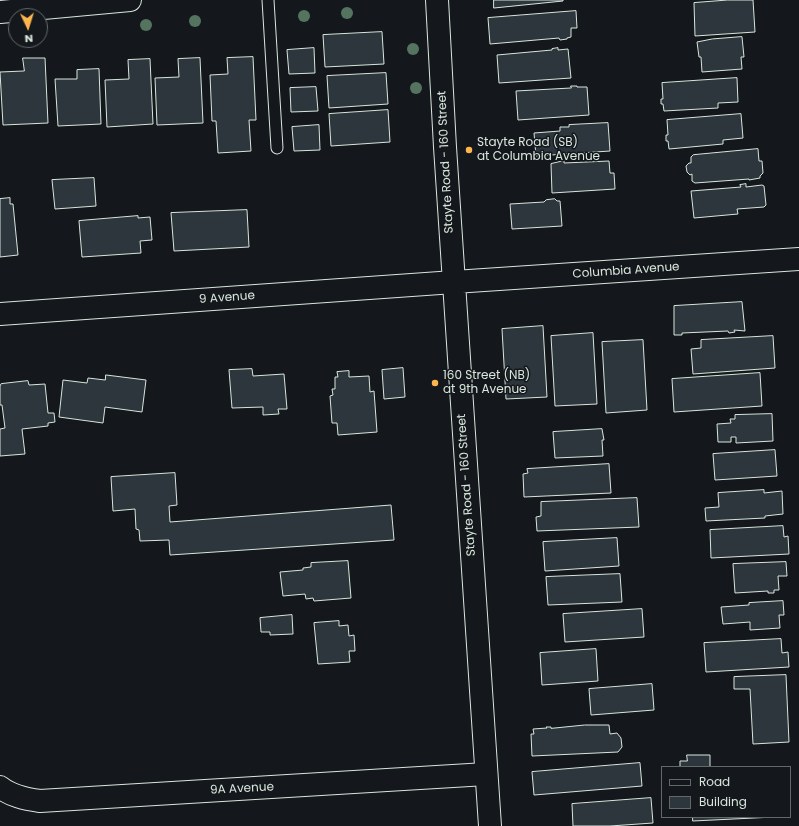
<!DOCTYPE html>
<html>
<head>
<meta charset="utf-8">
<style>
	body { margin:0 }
	#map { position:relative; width:799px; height:826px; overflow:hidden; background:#14181c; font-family:Poppins,sans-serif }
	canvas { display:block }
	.legend { position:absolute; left:661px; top:766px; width:130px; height:52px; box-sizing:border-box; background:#14181c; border:1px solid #626a69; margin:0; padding:5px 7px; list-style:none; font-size:12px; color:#d8e6dc }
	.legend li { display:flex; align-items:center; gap:8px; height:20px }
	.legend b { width:20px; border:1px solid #626a69 }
	.north { position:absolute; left:8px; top:8px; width:40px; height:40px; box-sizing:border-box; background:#14181c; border:1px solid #626a69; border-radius:50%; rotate:176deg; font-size:11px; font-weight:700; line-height:16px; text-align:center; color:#d8e6dc }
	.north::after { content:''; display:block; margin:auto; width:14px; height:18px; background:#ffb74d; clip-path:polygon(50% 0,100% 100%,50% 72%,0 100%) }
</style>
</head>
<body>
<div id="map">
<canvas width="799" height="826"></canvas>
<ul class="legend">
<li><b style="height:5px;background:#14181c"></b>Road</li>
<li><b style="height:11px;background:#2c363c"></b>Building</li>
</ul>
<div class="north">N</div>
</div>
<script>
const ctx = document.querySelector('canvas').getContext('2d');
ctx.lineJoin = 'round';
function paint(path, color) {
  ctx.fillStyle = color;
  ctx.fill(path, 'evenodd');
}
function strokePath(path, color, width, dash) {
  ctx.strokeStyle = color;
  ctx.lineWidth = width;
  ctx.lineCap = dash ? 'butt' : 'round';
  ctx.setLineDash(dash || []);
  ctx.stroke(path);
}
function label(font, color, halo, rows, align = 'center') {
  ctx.font = font + ' Poppins,sans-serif';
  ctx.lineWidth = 3;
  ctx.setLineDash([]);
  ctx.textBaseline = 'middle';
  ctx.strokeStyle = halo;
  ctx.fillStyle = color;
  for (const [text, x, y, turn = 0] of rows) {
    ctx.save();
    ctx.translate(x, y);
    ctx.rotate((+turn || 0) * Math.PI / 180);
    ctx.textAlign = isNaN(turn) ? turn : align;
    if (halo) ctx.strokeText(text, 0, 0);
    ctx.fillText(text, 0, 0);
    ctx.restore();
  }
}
const building = new Path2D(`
	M494 0H563V1L494 8Z
	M728 0H753L755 32 695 36 694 3Z
	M576 11 577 28H571V37L567 38V39L560 40 559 38 490 44 488 18Z
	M382 32 384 64 325 67 323 35Z
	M742 37 744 57H741L742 69 702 72 701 57H699L697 42 712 39Z
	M314 48 315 73 289 74 287 50Z
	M558 48V50L568 49 571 78 499 83 497 55 552 50V49Z
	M253 57 256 120H249L251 151 218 153 216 121H212L210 75 228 74 227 58Z
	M23 58H45L48 123 3 125 0 72 24 71Z
	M200 58 203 123 157 125 155 78 179 77 178 59Z
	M150 59 153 124 107 127 105 80 129 79 128 60Z
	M99 69 101 124 58 126 55 79H77V70Z
	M386 73 388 104 329 108 327 76Z
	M737 78 738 102 718 103V108L664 111 663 104H661V99H663L662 83Z
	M571 86H577V87H587L589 115 518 120 516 91 571 88Z
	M316 87 318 111 291 112 290 88Z
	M388 110 390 142 331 146 329 114Z
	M741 114 743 138 723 140V144L669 149 668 141H666V135H668L667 120Z
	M608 123 610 151 536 156 534 133 560 131V127H569V125Z
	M319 125 320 150 294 151 292 127Z
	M758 149 759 161H762L763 173 760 176V178L749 180V179L695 183 692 181V174L690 175 687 172 686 166 689 163H691V157L693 155Z
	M564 161V163L609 161 610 173H614L615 189 552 193 551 164Z
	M94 178 96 206 55 209 52 180Z
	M746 184V187L762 185 764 186 766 205 764 207 737 209 738 214 694 218 691 191 741 187 740 185Z
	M10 198V204H13L18 255 0 257V199Z
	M555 199 557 201H560L562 226 512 229 510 204 544 202 546 200Z
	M247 210 249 247 174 251 171 213Z
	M138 216V218L150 217 152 240 140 241 141 253 82 257 79 221Z
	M742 302 745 331 734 330 735 332 729 333 728 331 682 333V335H674V306Z
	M543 326 547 397 506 399 502 329Z
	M593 333 597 404 555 406 551 336Z
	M773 336 775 368 693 374 691 349 701 348V340Z
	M643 340 647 410 606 413 602 342Z
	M403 368 405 397 384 399 382 370Z
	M252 369 253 376 284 374 287 409H278L279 414 263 415V407L232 408 229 370Z
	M349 371V377L369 376 370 392 374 391 377 432 338 435 337 423H332L330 396 333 395 332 389H335V377H338L337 372Z
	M760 373 762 406 674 412 672 379Z
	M106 375 146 380 142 412 105 407 103 423 59 417 63 380 87 383 88 378 105 380Z
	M28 381 29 385 45 384 48 413H54L55 422 48 423V426L22 429 25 454 0 456V429L5 428 2 405H0V386L1 384Z
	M772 414 773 441 736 443V437H731V442H718L717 424 731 423 730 419H735V415Z
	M602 429 604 440H602L603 456 555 458 553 432Z
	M775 450 777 476 715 480 713 454Z
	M609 464 611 493 524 497 523 474 528 473 527 469Z
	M175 473 177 505 169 506 170 522 391 505 394 540 170 555 169 540 140 541 139 530 136 529 135 509 113 511 111 477Z
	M764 490V493L782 491 783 514 765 516V518L706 521 705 508 719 507 718 493Z
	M637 498 639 527 537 531 536 517 541 516V502Z
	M783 526 784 537 788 536 789 554 711 558 710 530Z
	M617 538 619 566 545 571 543 542Z
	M348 561 351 598 314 601 313 598 306 599 305 594 283 596 280 572 303 570V568L311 567V563Z
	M786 562 787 576H778L779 590H774V593H768V591L735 593 733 564Z
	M620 574 622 602 548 605 546 577Z
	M783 601 784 615H779L780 628 750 630V622L723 624 721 607 749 605V603Z
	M642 609 644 637 565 642 563 614Z
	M292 615 293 634 270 635V632H261L260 618Z
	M339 621V626L348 625 349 636 354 635 355 651H349L350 662 318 664 314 623Z
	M781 639 782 653 788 652 789 667 706 672 704 643Z
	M596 649 598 681 542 685 540 653Z
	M786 675 789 742 753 744 750 689H734V677Z
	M652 684 654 710 591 715 589 689Z
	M585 725H609L610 734 617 733 621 738 622 747 618 752 532 756 531 734H534L533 729 547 728 546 727H551V728Z
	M687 755H710V767H680V761H687Z
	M640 763 642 786 534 795 532 772Z
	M651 798 653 823 610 826H573L572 804Z
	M693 817H774L693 821Z`);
paint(building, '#2c363c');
strokePath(building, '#d8e6dc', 1);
const lane = new Path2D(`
	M268 0 277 148`);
const street = new Path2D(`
	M0 12 130 0
	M0 314 454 282
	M0 787C11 796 25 799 40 801L486 774`);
const secondary = new Path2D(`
	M437 0 445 147 490 826
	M454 282 799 259`);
strokePath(lane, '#d8e6dc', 13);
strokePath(street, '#d8e6dc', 24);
strokePath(secondary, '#d8e6dc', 24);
strokePath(lane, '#14181c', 11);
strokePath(street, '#14181c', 22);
strokePath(secondary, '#14181c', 22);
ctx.fillStyle = '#55745f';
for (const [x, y] of [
	[347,13],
	[304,16],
	[195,21],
	[146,25],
	[413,49],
	[416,88]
]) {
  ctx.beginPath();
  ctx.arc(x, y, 6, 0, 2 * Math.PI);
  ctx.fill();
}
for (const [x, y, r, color] of [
	[469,150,4,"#ffb74d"],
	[435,383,4,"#ffb74d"]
]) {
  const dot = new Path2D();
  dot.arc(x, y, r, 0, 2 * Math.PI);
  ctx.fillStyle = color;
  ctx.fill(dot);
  strokePath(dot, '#14181c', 1.5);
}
label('12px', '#d8e6dc', '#14181c', [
	["Stayte Road (SB)",477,143],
	["at Columbia Avenue",477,157],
	["160 Street (NB)",443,376],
	["at 9th Avenue",443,390]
], 'left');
label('12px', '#d8e6dc', '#14181c', [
	["Stayte Road - 160 Street",446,162,-93],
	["Columbia Avenue",626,271,-4],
	["9 Avenue",227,298,-4],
	["Stayte Road - 160 Street",467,485,-94],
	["9A Avenue",242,789,-3]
]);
</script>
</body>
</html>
